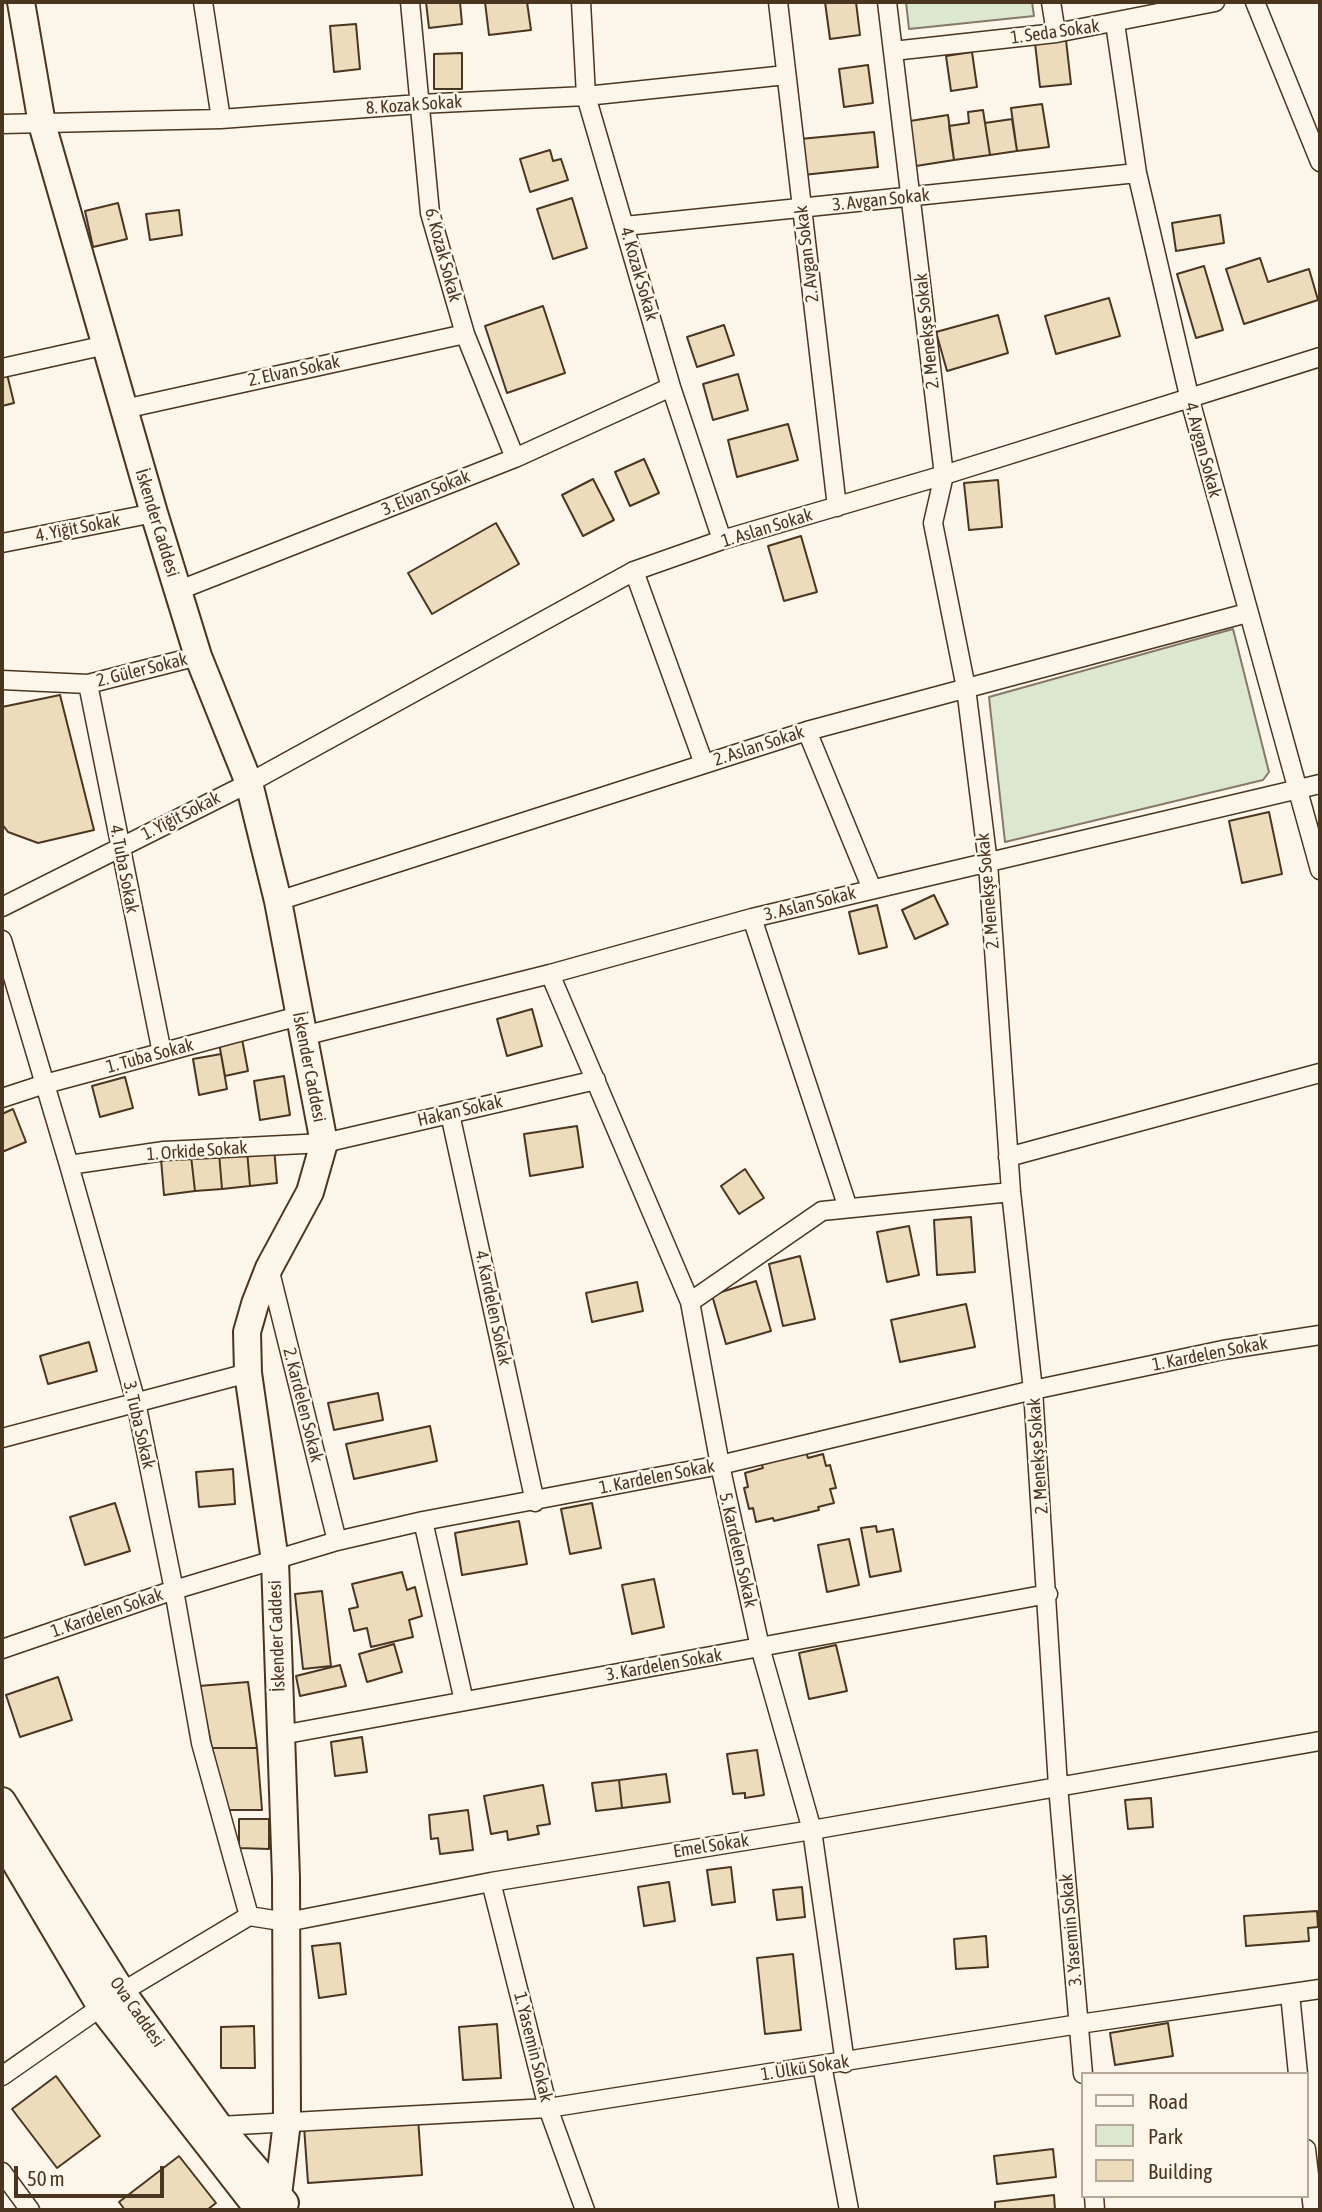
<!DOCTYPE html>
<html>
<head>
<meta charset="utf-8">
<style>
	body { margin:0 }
	#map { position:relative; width:1322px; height:2212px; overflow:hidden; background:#fbf6e9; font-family:"Asap Condensed",sans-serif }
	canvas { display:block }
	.frame { position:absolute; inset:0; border:4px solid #4a3520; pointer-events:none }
	.legend { position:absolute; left:1081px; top:2072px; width:228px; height:126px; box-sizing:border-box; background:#fbf6e9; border:2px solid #b4a999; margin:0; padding:9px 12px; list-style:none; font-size:21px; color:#4a3520 }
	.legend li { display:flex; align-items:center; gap:14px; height:35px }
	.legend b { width:35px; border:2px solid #b4a999 }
	.scale { position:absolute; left:14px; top:2166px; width:150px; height:32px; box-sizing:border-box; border:4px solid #4a3520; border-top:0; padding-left:9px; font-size:21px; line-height:24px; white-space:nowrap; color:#4a3520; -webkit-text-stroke:5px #fbf6e9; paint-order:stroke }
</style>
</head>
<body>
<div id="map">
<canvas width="1322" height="2212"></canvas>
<div class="frame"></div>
<ul class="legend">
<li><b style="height:9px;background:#fbf6e9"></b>Road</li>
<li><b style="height:19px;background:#dce7d0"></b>Park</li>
<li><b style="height:19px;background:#ecdcbc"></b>Building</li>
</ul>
<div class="scale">50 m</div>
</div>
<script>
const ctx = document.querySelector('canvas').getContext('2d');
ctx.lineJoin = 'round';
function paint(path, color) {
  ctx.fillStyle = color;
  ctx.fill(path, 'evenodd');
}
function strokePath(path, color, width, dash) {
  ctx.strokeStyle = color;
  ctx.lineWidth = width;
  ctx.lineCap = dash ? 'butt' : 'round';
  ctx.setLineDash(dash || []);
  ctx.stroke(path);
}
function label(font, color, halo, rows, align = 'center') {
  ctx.font = font + ' "Asap Condensed",sans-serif';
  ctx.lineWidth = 5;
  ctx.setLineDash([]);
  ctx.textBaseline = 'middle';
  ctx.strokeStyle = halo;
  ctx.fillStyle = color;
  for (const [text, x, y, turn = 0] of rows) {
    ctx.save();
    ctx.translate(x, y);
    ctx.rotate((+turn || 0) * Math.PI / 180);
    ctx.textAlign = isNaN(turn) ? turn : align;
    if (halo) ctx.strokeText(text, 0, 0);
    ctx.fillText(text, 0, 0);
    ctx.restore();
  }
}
const green = new Path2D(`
	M906 2H1032L1034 16 909 29Z
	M1233 629 1269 772 1263 780 1005 842 989 697Z`);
paint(green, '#dce7d0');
strokePath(green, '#887966', 2);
const building = new Path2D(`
	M426 2H460L462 24 429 28Z
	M485 2H527L531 30 489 35Z
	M825 2H856L860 35 830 39Z
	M356 24 360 69 334 72 330 26Z
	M1066 40 1071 84 1040 87 1035 43Z
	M972 52 977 87 951 91 946 56Z
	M462 53V89H434V54Z
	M868 65 873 103 844 107 839 69Z
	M1042 104 1049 147 1017 151 1011 108Z
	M983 110 990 155 954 160 949 126 969 123 968 112Z
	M948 115 954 160 916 166 910 121Z
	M1012 119 1017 151 990 155 985 123Z
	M874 132 878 167 803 175 800 139Z
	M550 150 553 161 561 159 568 180 530 192 520 159Z
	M572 198 587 248 553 259 537 209Z
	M118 203 127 239 93 247 85 211Z
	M179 210 182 235 150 240 146 214Z
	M1220 215 1224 243 1176 251 1172 223Z
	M1260 258 1268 282 1309 269 1318 300 1244 324 1226 269Z
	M1204 266 1223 330 1196 338 1177 274Z
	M1109 298 1120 336 1056 354 1045 316Z
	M543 306 565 373 507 393 485 326Z
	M998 315 1008 353 947 371 936 332Z
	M724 325 734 355 697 367 687 337Z
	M7 374 14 403 2 406V375Z
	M738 374 748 410 713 420 703 384Z
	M788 424 798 460 737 477 728 440Z
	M644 459 659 493 630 506 615 472Z
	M593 479 614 520 583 536 562 495Z
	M998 480 1002 527 969 530 964 483Z
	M496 523 519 564 432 614 408 573Z
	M801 536 817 592 784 601 768 546Z
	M60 695 94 830 38 843 8 832 2 824V707Z
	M1269 812 1282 874 1242 883 1229 821Z
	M934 895 948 924 915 939 902 910Z
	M877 905 887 947 859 954 849 912Z
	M532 1009 542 1046 507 1056 497 1019Z
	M242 1039 248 1071 225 1076 219 1043Z
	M221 1054 227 1089 199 1095 193 1059Z
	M284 1076 290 1115 260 1120 254 1081Z
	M125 1077 133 1108 100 1117 92 1086Z
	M13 1109 26 1142 2 1152V1114Z
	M577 1126 583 1167 530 1176 524 1134Z
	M274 1147 277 1183 250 1186 247 1150Z
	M247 1150 250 1186 222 1189 219 1153Z
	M219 1153 222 1189 195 1191 191 1156Z
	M191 1156 195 1191 164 1195 161 1159Z
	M745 1169 764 1198 739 1214 721 1186Z
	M971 1217 975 1272 937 1275 934 1220Z
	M909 1226 919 1275 887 1282 877 1232Z
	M800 1256 815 1319 783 1326 769 1264Z
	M756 1281 771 1331 726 1344 712 1295Z
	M637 1282 643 1311 592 1322 586 1293Z
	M966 1304 975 1347 900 1362 891 1320Z
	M89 1342 97 1371 48 1384 40 1356Z
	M378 1393 383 1420 334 1430 328 1403Z
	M430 1426 437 1461 354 1479 346 1444Z
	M806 1452 808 1458 823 1454 826 1466 830 1465 836 1488 830 1489 834 1503 818 1507 819 1510 774 1521 773 1518 756 1522 753 1508 749 1509 744 1488 748 1487 745 1473 763 1468 761 1463Z
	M233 1469 235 1504 199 1507 196 1472Z
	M115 1503 130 1551 85 1565 70 1517Z
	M592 1503 601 1548 570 1554 561 1509Z
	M519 1521 527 1564 462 1575 455 1533Z
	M876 1526 877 1532 893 1529 901 1571 870 1577 861 1528Z
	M849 1539 859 1585 827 1592 818 1545Z
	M402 1572 407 1590 415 1587 422 1616 409 1620 413 1637 371 1647 367 1628 354 1631 349 1609 358 1607 352 1584Z
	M654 1579 664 1627 632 1634 622 1585Z
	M322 1591 331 1666 303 1669 295 1594Z
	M394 1644 402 1672 367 1682 359 1654Z
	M836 1645 847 1691 809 1699 799 1653Z
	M340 1665 346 1686 300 1696 296 1676Z
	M58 1677 72 1720 20 1737 6 1695Z
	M248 1682 257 1748H212L199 1686Z
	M362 1737 367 1772 335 1776 331 1742Z
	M212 1748H257L262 1810H228Z
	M757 1750 764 1795 745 1798V1793L733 1794 727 1754Z
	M666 1774 670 1802 622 1808 619 1780Z
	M619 1780 622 1808 596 1811 592 1783Z
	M543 1785 550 1824 537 1826 539 1834 508 1840 507 1831 491 1834 484 1796Z
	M1151 1798 1153 1827 1128 1829 1125 1800Z
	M468 1810 473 1850 440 1854 438 1838 431 1839 429 1815Z
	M239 1819H269V1849L239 1848Z
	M731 1867 735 1902 712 1905 707 1870Z
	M669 1882 675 1921 644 1926 638 1887Z
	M802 1887 805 1917 777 1920 773 1890Z
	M1317 1911 1318 1927 1308 1928 1309 1941 1246 1946 1244 1916Z
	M986 1936 988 1967 956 1969 954 1939Z
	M340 1943 346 1994 319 1998 312 1946Z
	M793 1954 801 2030 765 2034 757 1958Z
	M1168 2023 1173 2056 1115 2065 1110 2033Z
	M497 2024 501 2078 463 2080 459 2027Z
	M254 2026 255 2068H221V2027Z
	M56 2076 100 2136 57 2168 12 2109Z
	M418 2118 422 2175 308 2183 304 2126Z
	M1053 2149 1056 2177 997 2184 994 2156Z
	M179 2156 216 2203 207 2210H125L119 2202Z
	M1054 2195 1055 2210H995V2202Z`);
paint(building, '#ecdcbc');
strokePath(building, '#4a3520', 2);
const street = new Path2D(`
	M203 2 221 119
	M410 2 430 213 465 334 515 458
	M581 2 586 96 671 387 722 540
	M778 2 837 507
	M887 2 944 475 933 523 966 688 988 863 1011 1192 1033 1390 1058 1786 1083 2074
	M1051 2 1056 33
	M1255 2 1320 162
	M1115 23 1137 173 1190 400 1320 870
	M893 51 1056 33 1215 2
	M2 124 221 119 419 104 586 96 786 75
	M625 226 1137 173
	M2 368 106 345
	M124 409 465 334
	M2 543 154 513
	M634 571 704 764
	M177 591 515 458 671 387
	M2 680 88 684 198 656
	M88 684 162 1053
	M807 731 872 889
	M278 901 807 731 1247 613
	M2 907 249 783 634 571 722 540 944 475 1320 357
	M752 918 848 1208
	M2 940 69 1165 136 1402 174 1590 201 1743 249 1916
	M550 974 690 1302 720 1465 760 1647 812 1830 845 2063
	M303 1036 550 974 752 918 1320 784
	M2 1098 45 1084 299 1016
	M450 1114 535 1502
	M1008 1157 1320 1073
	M69 1165 164 1151 324 1143 596 1080
	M269 1268 337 1541
	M690 1302 822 1211 1011 1192
	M2 1438 248 1373
	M423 1521 464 1701
	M2 1649 174 1590 337 1541 423 1521 720 1465 1033 1390 1223 1350 1320 1335
	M281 1735 1048 1594
	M491 1882 548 2108 585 2210
	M122 1992 249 1916 287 1922 491 1882 812 1830 1320 1741
	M1290 1994 1298 2074
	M822 2065 849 2210
	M2 2076 101 2007
	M219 2126 548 2108 1079 2024 1320 1989
	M1306 2149 1313 2210
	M2 2172 30 2210
	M1094 2196 1095 2210`);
const secondary = new Path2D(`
	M21 2 42 124 154 513 198 656 249 783 278 901 324 1143 310 1192 269 1268 255 1304 247 1332 248 1373 275 1561 286 1878 287 2122 278 2195 270 2210
	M2 1801 122 1992 219 2126 285 2203
	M2 1840 101 2007 259 2210`);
strokePath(street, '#4a3520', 21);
strokePath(secondary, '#4a3520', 30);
strokePath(street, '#fbf6e9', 18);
strokePath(secondary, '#fbf6e9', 26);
label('18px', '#4a3520', '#fbf6e9', [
	["1. Seda Sokak",1055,32,-8],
	["8. Kozak Sokak",414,105,-4],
	["3. Avgan Sokak",881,200,-6],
	["2. Avgan Sokak",807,254,-97],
	["6. Kozak Sokak",443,255,75],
	["4. Kozak Sokak",639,274,74],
	["2. Menekşe Sokak",927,331,-96],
	["2. Elvan Sokak",294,371,-12],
	["4. Avgan Sokak",1203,450,75],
	["3. Elvan Sokak",426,493,-22],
	["İskender Caddesi",157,523,73],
	["4. Yiğit Sokak",78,528,-11],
	["1. Aslan Sokak",767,528,-17],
	["2. Güler Sokak",142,670,-14],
	["2. Aslan Sokak",759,746,-18],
	["1. Yiğit Sokak",181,816,-27],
	["4. Tuba Sokak",124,869,79],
	["2. Menekşe Sokak",988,891,-95],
	["3. Aslan Sokak",810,904,-14],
	["1. Tuba Sokak",150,1056,-15],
	["İskender Caddesi",309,1067,79],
	["Hakan Sokak",460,1111,-13],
	["1. Orkide Sokak",197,1151,-4],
	["4. Kardelen Sokak",493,1308,78],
	["1. Kardelen Sokak",1210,1354,-11],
	["2. Kardelen Sokak",303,1405,76],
	["3. Tuba Sokak",139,1425,77],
	["2. Menekşe Sokak",1038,1456,-94],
	["1. Kardelen Sokak",657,1477,-11],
	["5. Kardelen Sokak",738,1550,77],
	["1. Kardelen Sokak",107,1613,-19],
	["İskender Caddesi",277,1636,-92],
	["3. Kardelen Sokak",664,1665,-10],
	["Emel Sokak",711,1846,-9],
	["3. Yasemin Sokak",1071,1930,-95],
	["Ova Caddesi",137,2012,55],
	["1. Yasemin Sokak",533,2047,76],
	["1. Ülkü Sokak",805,2068,-9]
]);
</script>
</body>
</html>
